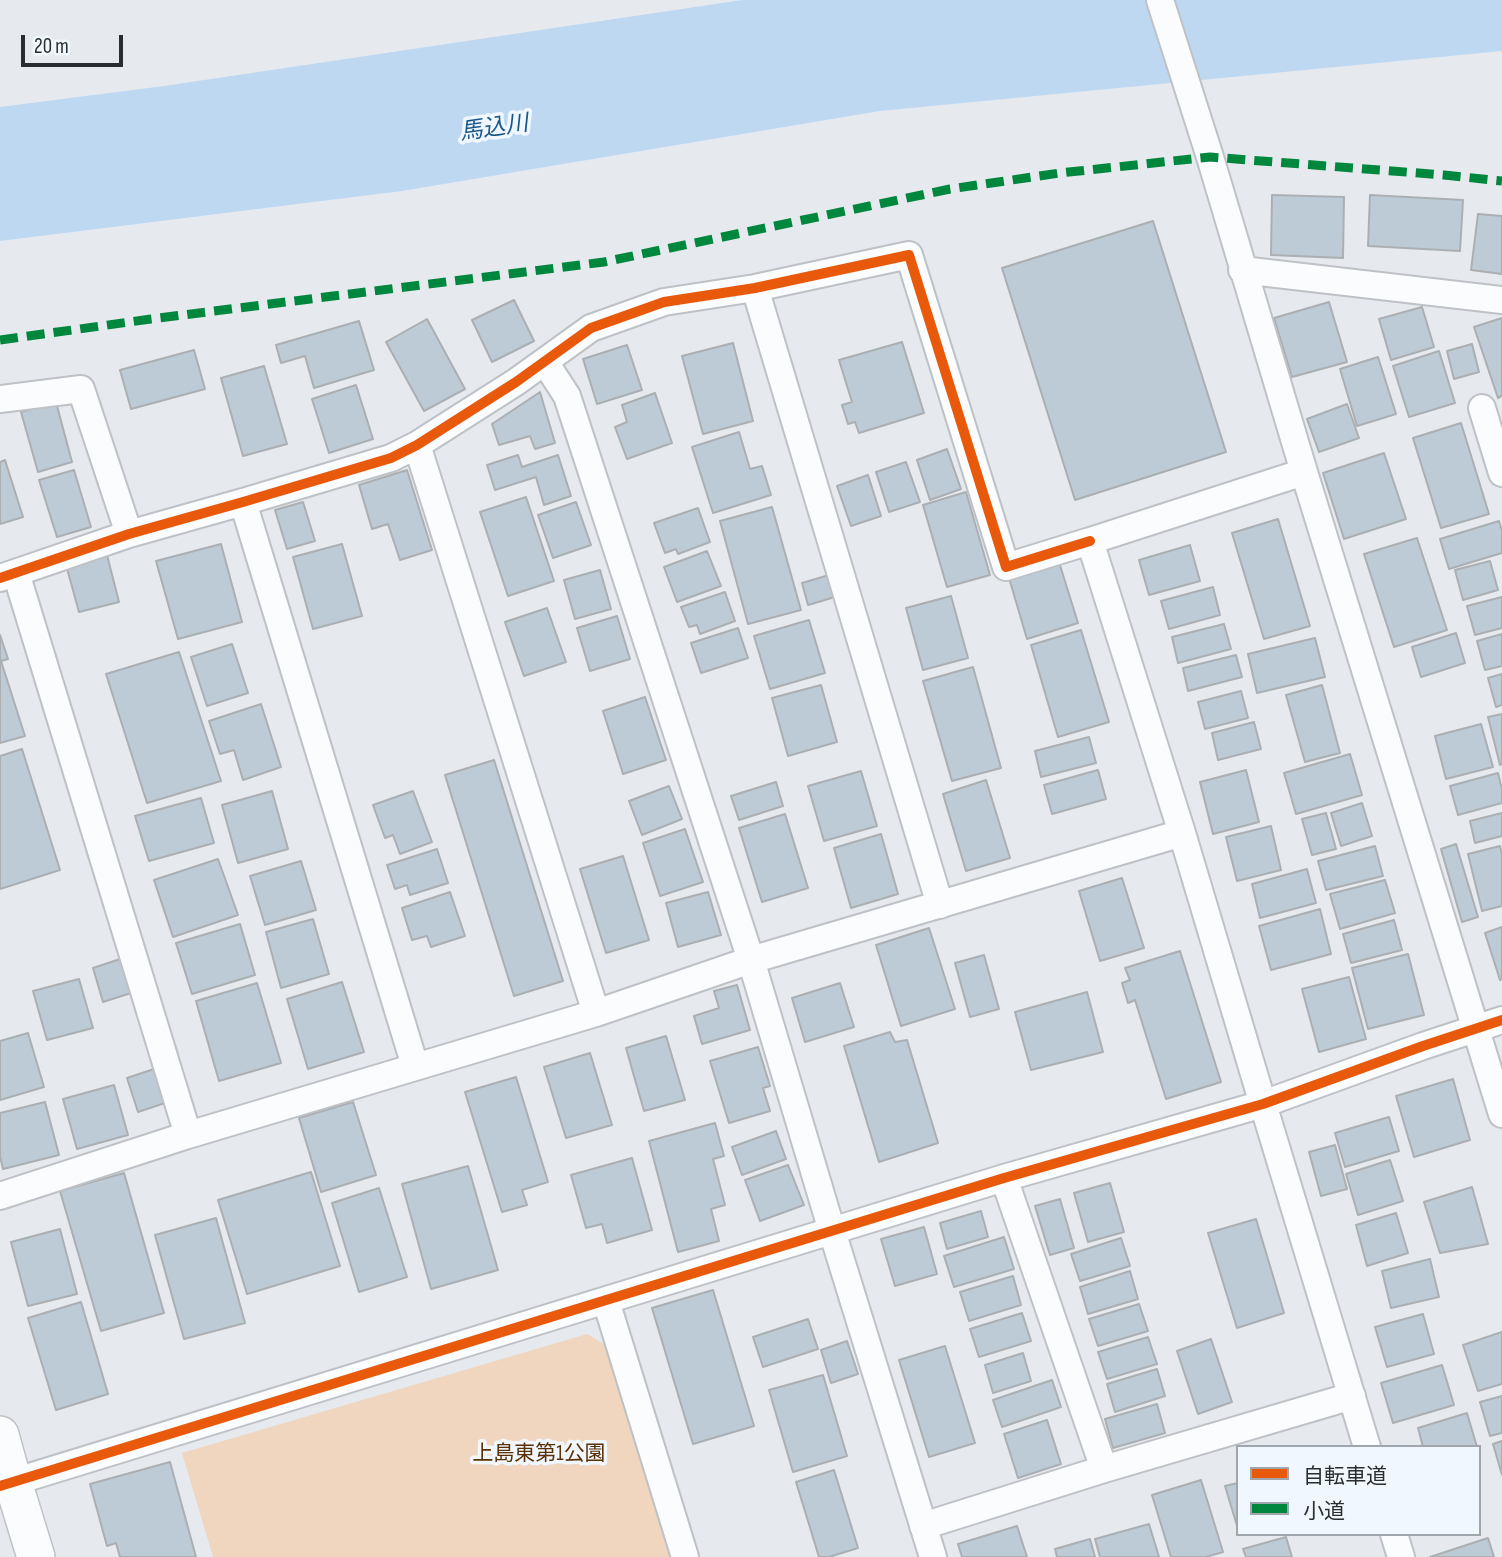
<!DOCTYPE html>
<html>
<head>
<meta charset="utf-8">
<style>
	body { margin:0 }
	#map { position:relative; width:1502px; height:1557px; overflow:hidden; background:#e6eaef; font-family:"Sofia Sans Condensed","Noto Sans JP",sans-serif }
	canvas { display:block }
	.legend { position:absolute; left:1236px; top:1445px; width:245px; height:91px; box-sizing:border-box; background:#f0f7fe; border:2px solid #a1a6ac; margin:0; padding:9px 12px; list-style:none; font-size:21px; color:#2a2d30 }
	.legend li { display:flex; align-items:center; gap:14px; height:35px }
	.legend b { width:35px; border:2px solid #a1a6ac }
	.scale { position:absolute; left:21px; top:35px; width:102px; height:32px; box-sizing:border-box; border:4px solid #2a2d30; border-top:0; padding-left:9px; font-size:21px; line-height:24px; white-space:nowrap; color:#2a2d30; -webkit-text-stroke:5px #f0f7fe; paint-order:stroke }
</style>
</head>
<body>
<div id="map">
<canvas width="1502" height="1557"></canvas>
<ul class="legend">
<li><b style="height:9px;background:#e8590c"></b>自転車道</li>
<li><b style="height:9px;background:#00873e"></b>小道</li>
</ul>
<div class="scale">20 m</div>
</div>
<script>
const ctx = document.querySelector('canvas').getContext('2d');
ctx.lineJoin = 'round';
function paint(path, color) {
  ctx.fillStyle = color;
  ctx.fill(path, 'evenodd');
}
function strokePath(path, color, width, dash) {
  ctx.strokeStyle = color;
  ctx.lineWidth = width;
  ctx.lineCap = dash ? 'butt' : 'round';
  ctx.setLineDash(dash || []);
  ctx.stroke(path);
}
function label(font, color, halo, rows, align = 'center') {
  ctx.font = font + ' "Sofia Sans Condensed","Noto Sans JP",sans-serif';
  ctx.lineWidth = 7;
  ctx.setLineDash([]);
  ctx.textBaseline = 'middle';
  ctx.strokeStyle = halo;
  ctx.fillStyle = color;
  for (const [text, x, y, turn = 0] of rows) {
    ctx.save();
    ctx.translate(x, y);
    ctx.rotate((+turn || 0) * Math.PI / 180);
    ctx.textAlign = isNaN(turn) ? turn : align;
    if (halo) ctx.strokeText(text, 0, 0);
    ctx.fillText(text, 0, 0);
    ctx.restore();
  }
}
paint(new Path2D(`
	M587 1334 615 1351 676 1557H213L182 1453Z`), '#f0d5bf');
paint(new Path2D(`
	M742 0H1502V51L880 111 402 191 0 241V107L164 86Z`), '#bfd8f2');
const building = new Path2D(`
	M1272 195 1344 197 1343 258 1271 255Z
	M1370 195 1463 200 1460 251 1368 246Z
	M1478 214 1502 216V274L1471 270Z
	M1153 221 1226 452 1075 500 1002 268Z
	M514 300 534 341 492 362 472 320Z
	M1329 302 1347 362 1292 377 1274 318Z
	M1422 307 1434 347 1391 360 1379 319Z
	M1502 318V396L1498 398 1474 327Z
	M427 319 465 389 424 411 386 342Z
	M359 321 374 370 314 388 305 356 281 363 276 345Z
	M902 342 924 413 859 433 855 422 848 424 842 405 852 402 839 360Z
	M733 343 753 421 703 434 682 356Z
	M1472 344 1479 372 1454 379 1447 351Z
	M627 345 642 390 597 404 583 359Z
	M194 350 205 389 131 409 120 370Z
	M1439 351 1455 403 1409 417 1393 366Z
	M1378 357 1396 414 1357 426 1340 369Z
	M264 366 287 444 243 456 221 378Z
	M356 385 373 439 329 453 312 399Z
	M540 392 555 443 535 449 530 436 499 445 492 424Z
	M655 393 672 443 627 459 615 427 627 422 622 405Z
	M56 402 72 462 38 472 21 412Z
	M1347 404 1359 438 1319 452 1307 419Z
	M1461 423 1489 514 1441 528 1413 438Z
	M739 432 750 469 762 466 771 495 713 513 692 447Z
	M947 449 961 489 930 500 917 460Z
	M1384 453 1406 519 1344 539 1323 473Z
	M518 455 522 467 558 455 571 496 544 505 536 477 495 490 487 465Z
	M5 460 23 517 0 524V462Z
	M906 462 920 502 889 512 876 472Z
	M74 470 91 527 57 537 39 480Z
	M407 470 432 550 400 560 388 524 372 529 359 485Z
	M868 475 881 516 851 526 837 486Z
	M966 492 990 575 947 587 923 505Z
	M526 497 554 581 508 596 480 512Z
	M303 502 315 541 287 549 275 510Z
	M576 502 591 545 553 558 538 515Z
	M772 507 801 610 748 624 720 521Z
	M698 508 710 542 678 554 676 549 665 553 654 523Z
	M1278 519 1310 626 1264 639 1232 533Z
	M1499 521 1502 531V553L1449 569 1440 539Z
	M1417 538 1447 630 1394 647 1364 554Z
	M221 544 242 622 178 639 156 561Z
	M342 544 362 616 313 629 293 557Z
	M1190 545 1200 581 1149 595 1139 560Z
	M707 551 721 586 677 602 664 567Z
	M107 555 119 602 79 612 66 565Z
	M1490 561 1498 590 1463 600 1455 570Z
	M1059 562 1078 623 1027 639 1009 578Z
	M600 570 611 609 575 619 564 580Z
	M829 575 835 597 808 605 802 583Z
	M1213 587 1220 615 1169 629 1161 601Z
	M725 592 735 621 700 634 697 625 689 627 681 607Z
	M951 596 968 658 923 670 906 608Z
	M1502 597V628L1475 635 1467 606Z
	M547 608 566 662 524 676 505 622Z
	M617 616 630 659 590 671 577 628Z
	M809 620 825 673 770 689 754 636Z
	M1224 624 1231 649 1178 663 1172 637Z
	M738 628 748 658 701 673 691 643Z
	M1081 630 1109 722 1058 737 1031 645Z
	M1456 633 1465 663 1421 677 1412 647Z
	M1502 634V666L1485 670 1477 641Z
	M0 635 8 659 1 661 25 736 0 743Z
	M1315 638 1325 677 1257 693 1248 654Z
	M232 644 248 693 207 706 191 657Z
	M179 652 221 781 147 803 106 674Z
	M1236 655 1242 677 1188 691 1183 668Z
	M973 667 1001 768 952 781 923 681Z
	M1502 674V705L1496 707 1488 678Z
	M821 685 837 742 788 756 772 698Z
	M1322 685 1340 753 1305 762 1286 695Z
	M1241 691 1248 718 1205 729 1198 702Z
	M645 697 666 760 623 774 603 711Z
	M261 704 281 767 243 780 234 750 220 754 209 721Z
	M1502 714V764L1500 765 1488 717Z
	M1254 722 1261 749 1218 760 1212 733Z
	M1481 724 1493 767 1446 779 1435 736Z
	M1089 737 1096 763 1041 777 1035 751Z
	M22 749 60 870 0 889V756Z
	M1350 754 1362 795 1296 814 1284 773Z
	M494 760 563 981 514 996 445 775Z
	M1098 770 1106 799 1052 814 1044 785Z
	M1246 770 1259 822 1213 834 1200 782Z
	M861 771 877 826 824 841 808 786Z
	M1498 773 1502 789V803L1458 815 1450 786Z
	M986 780 1010 858 966 871 943 794Z
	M776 782 783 806 739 820 731 796Z
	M669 786 682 819 642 835 629 801Z
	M272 791 288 849 238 863 222 805Z
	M413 791 432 842 400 854 393 835 385 838 373 805Z
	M201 798 214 843 149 861 135 816Z
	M1362 803 1372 836 1341 846 1331 813Z
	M1326 813 1336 849 1312 855 1302 819Z
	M1502 813V836L1475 843 1470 821Z
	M785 814 808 888 762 902 739 828Z
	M1271 826 1281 870 1237 881 1226 837Z
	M685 829 703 882 660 896 643 843Z
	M881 834 898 894 851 908 834 848Z
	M1456 844 1478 917 1462 922 1441 849Z
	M1375 846 1383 876 1326 890 1318 861Z
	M1500 846 1502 855V906L1482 911 1468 854Z
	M437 849 448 883 410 895 407 885 395 889 387 865Z
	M623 856 649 940 606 953 580 869Z
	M218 859 238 915 173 937 154 880Z
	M301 861 316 910 265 925 250 876Z
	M1307 869 1316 903 1260 918 1252 884Z
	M1122 878 1144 948 1100 961 1079 891Z
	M1385 880 1395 913 1340 929 1330 894Z
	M450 892 465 936 431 947 427 936 412 940 402 908Z
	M708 892 721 935 678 947 666 903Z
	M1320 909 1331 954 1271 970 1259 926Z
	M313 919 329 974 281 988 266 932Z
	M1394 920 1402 950 1351 963 1343 934Z
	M240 924 255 975 192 994 176 943Z
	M1502 927V979L1500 980 1485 933Z
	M929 928 955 1009 901 1026 876 945Z
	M1180 951 1221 1082 1166 1099 1135 1000 1128 1003 1122 983 1130 980 1125 968Z
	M1408 954 1424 1015 1368 1029 1352 968Z
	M984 955 999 1009 970 1017 955 963Z
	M120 959 131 993 103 1002 93 968Z
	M1349 977 1366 1039 1319 1052 1302 989Z
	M79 979 93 1028 47 1040 33 991Z
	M342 982 364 1052 308 1069 287 999Z
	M257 983 281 1063 219 1081 196 1001Z
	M840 983 854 1027 805 1042 792 998Z
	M737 985 750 1030 702 1044 694 1016 719 1008 714 991Z
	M1087 992 1103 1052 1031 1070 1015 1012Z
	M890 1032 895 1042 907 1040 938 1143 879 1162 844 1046Z
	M28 1033 44 1087 0 1100V1041Z
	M666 1036 685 1100 644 1111 626 1048Z
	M758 1047 770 1086 763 1088 770 1111 729 1123 710 1061Z
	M590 1053 612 1125 566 1138 544 1067Z
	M154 1069 165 1103 138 1112 127 1078Z
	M516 1077 548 1182 522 1190 527 1205 502 1212 465 1092Z
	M1453 1079 1470 1140 1414 1157 1396 1096Z
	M114 1085 128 1135 77 1149 63 1099Z
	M45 1102 59 1155 3 1169 0 1156V1113Z
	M353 1102 376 1175 321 1192 299 1118Z
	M1389 1117 1399 1151 1345 1167 1335 1133Z
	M715 1123 724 1156 713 1159 725 1205 711 1209 719 1241 678 1252 649 1141Z
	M776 1131 786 1159 742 1175 732 1147Z
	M1335 1145 1347 1189 1321 1196 1309 1152Z
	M632 1158 652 1230 607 1243 602 1224 586 1228 571 1175Z
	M1390 1160 1403 1201 1358 1215 1346 1174Z
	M788 1165 804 1205 760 1221 745 1180Z
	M468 1166 498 1270 431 1289 402 1184Z
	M311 1172 340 1266 247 1294 218 1200Z
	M124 1173 164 1313 101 1331 60 1191Z
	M1110 1183 1124 1232 1088 1242 1074 1193Z
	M1472 1187 1488 1244 1440 1253 1424 1202Z
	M379 1188 407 1277 359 1292 332 1203Z
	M1060 1199 1074 1248 1050 1255 1035 1206Z
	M981 1211 988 1237 947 1249 940 1223Z
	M1396 1213 1408 1253 1367 1266 1356 1225Z
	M216 1218 245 1323 184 1339 155 1235Z
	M1256 1219 1284 1313 1237 1328 1208 1233Z
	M924 1227 937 1274 895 1286 881 1239Z
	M60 1229 77 1294 28 1306 11 1242Z
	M1004 1237 1014 1269 954 1287 944 1256Z
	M1121 1238 1130 1266 1080 1281 1071 1254Z
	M1430 1259 1439 1297 1391 1308 1382 1271Z
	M1130 1271 1138 1299 1088 1314 1080 1287Z
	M1013 1276 1021 1305 969 1321 960 1292Z
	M713 1290 754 1426 693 1444 652 1308Z
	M81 1302 108 1394 56 1410 28 1318Z
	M1139 1304 1148 1331 1098 1346 1089 1319Z
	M1022 1313 1031 1341 979 1357 970 1329Z
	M1423 1314 1434 1354 1387 1367 1375 1327Z
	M808 1319 818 1349 763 1367 753 1337Z
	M1502 1332V1384L1478 1391 1463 1345Z
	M1148 1337 1157 1364 1107 1379 1098 1352Z
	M1211 1339 1232 1402 1198 1414 1177 1351Z
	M847 1341 858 1374 831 1383 821 1350Z
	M945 1346 975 1443 929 1457 899 1360Z
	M1023 1353 1031 1381 993 1393 985 1365Z
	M1442 1365 1454 1405 1393 1423 1381 1383Z
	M1157 1369 1165 1396 1115 1412 1107 1384Z
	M823 1375 847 1456 793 1472 769 1390Z
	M1052 1380 1061 1407 1002 1427 993 1400Z
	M1502 1396V1433L1490 1436 1480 1402Z
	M1157 1404 1165 1433 1113 1448 1105 1419Z
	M1467 1413 1477 1447H1423L1418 1428Z
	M1047 1420 1061 1464 1018 1478 1004 1434Z
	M1502 1441V1475L1493 1444Z
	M170 1462 196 1557H120L116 1543 107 1546 90 1484Z
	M834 1470 858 1548 829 1557H819L796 1482Z
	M1201 1480 1223 1552 1206 1557H1171L1152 1495Z
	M1238 1483V1529L1225 1486Z
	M1149 1524 1159 1557H1100L1095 1539Z
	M1017 1526 1027 1557H962L958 1544Z
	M1286 1537 1292 1557H1246L1243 1549Z
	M1488 1538 1494 1557H1430Z
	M1090 1539 1095 1557H1057L1055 1549Z`);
paint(building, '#bdcbd7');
strokePath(building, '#abafb2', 2);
const street = new Path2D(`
	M1160 0 1210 157 1304 472 1502 1114
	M1242 270 1502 300
	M755 288 940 905
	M545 362 567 396 751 960 832 1231 933 1557
	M0 399 81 389 129 534
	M1482 408 1502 473
	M417 445 596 1013
	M1304 472 1090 541 1182 833 1263 1104 1367 1447
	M243 502 415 1066
	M16 573 188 1135
	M0 578 129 534 243 502 391 458 417 445 516 382 591 328 664 302 755 288 909 255 1006 567 1090 541
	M1004 1178 1104 1469
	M0 1196 188 1135 596 1013 751 960 1182 833
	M606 1301 685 1557
	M0 1486 1004 1178 1263 1104 1423 1046 1502 1020
	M923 1526 1104 1469 1352 1396
	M1394 1534 1401 1557`);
const secondary = new Path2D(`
	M0 1435 13 1482 36 1557`);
strokePath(street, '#bec1c5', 30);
strokePath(secondary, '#bec1c5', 40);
strokePath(street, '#fbfcfd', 26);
strokePath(secondary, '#fbfcfd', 37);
strokePath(new Path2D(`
	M0 340 151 319 604 262 950 189 1060 173 1210 157 1444 175 1502 181`), '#00873e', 9, [18, 9]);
strokePath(new Path2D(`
	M0 578 129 534 243 502 391 458 417 445 516 382 591 328 664 302 755 288 909 255 1006 567 1090 541
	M0 1486 1004 1178 1263 1104 1423 1046 1502 1020`), '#e8590c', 10);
label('21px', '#593104', '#f0f7fe', [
	["上島東第1公園",539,1455]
]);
label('italic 23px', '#19578b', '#f0f7fe', [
	["馬込川",494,129,-8]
]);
</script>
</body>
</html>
